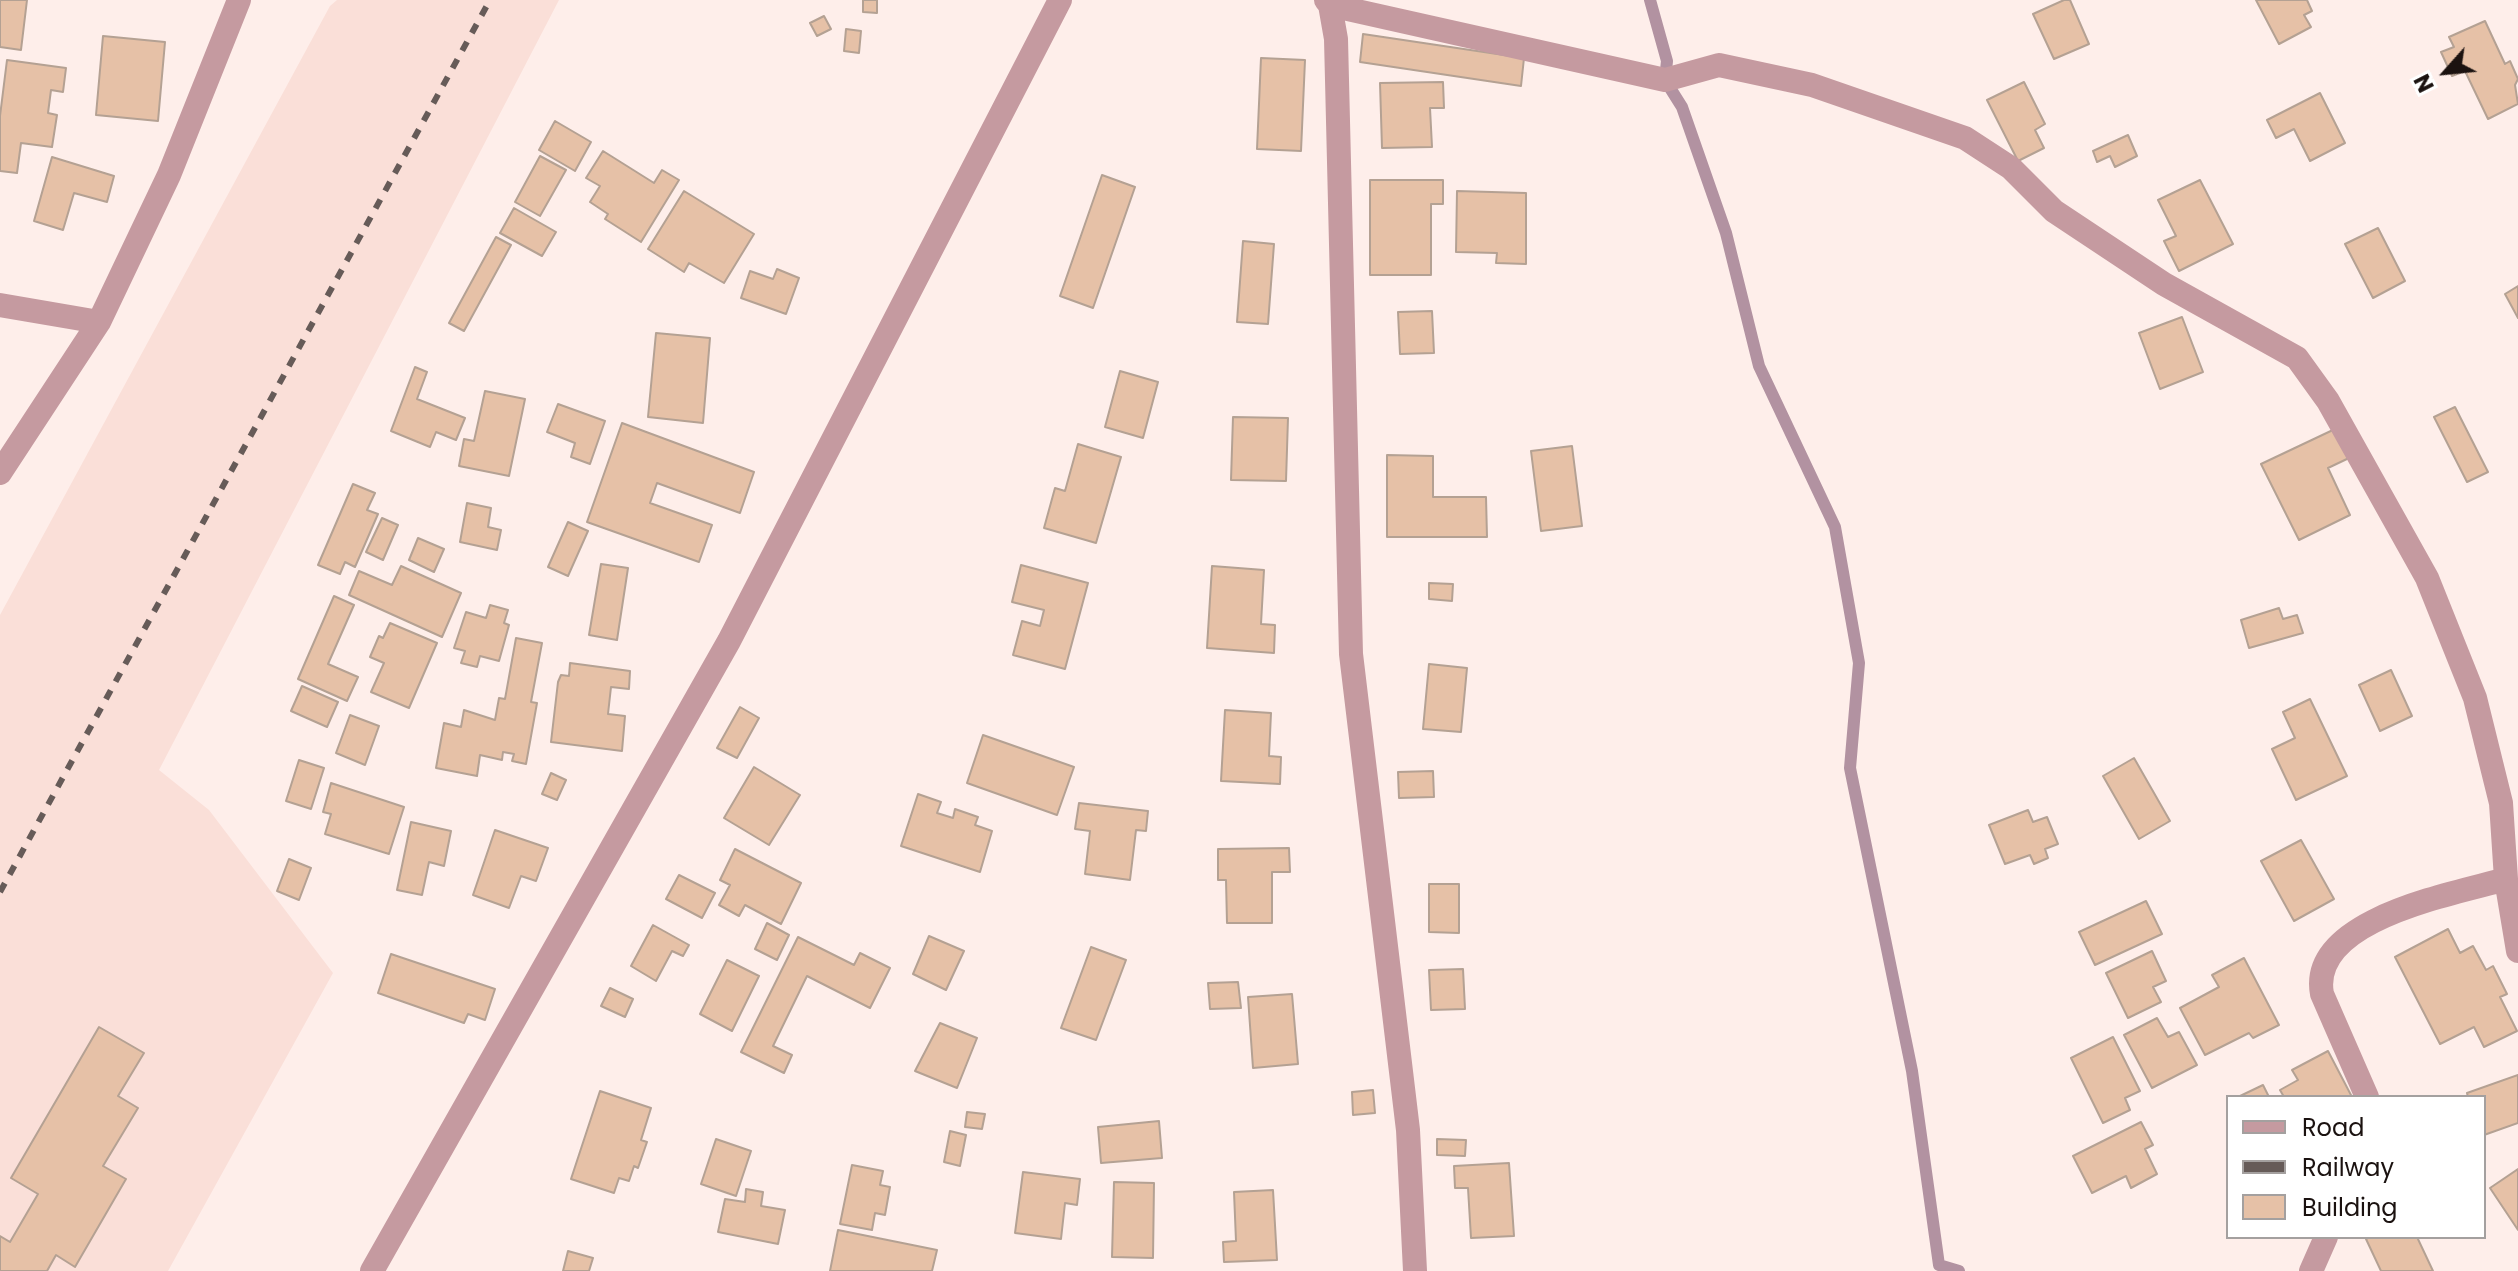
<!DOCTYPE html>
<html>
<head>
<meta charset="utf-8">
<style>
	body { margin:0 }
	#map { position:relative; width:2518px; height:1271px; overflow:hidden; background:#feeeea; font-family:Poppins,sans-serif }
	canvas { display:block }
	.legend { position:absolute; left:2226px; top:1095px; width:260px; height:144px; box-sizing:border-box; background:#fff; border:2px solid #a4a09f; margin:0; padding:10px 14px; list-style:none; font-size:24px; color:#1b1210 }
	.legend li { display:flex; align-items:center; gap:16px; height:40px }
	.legend b { width:40px; border:2px solid #a4a09f }
	.north { position:absolute; left:2406px; top:32px; width:80px; height:80px; -webkit-text-stroke:6px #fff; paint-order:stroke; rotate:243deg; font-size:22px; font-weight:700; line-height:32px; text-align:center; color:#1b1210 }
	.north::after { content:''; display:block; margin:auto; width:28px; height:36px; background:#1b1210; clip-path:polygon(50% 0,100% 100%,50% 72%,0 100%) }
</style>
</head>
<body>
<div id="map">
<canvas width="2518" height="1271"></canvas>
<ul class="legend">
<li><b style="height:10px;background:#c59aa0"></b>Road</li>
<li><b style="height:10px;background:#665b58"></b>Railway</li>
<li><b style="height:22px;background:#e6c1a7"></b>Building</li>
</ul>
<div class="north">N</div>
</div>
<script>
const ctx = document.querySelector('canvas').getContext('2d');
ctx.lineJoin = 'round';
function paint(path, color) {
  ctx.fillStyle = color;
  ctx.fill(path, 'evenodd');
}
function strokePath(path, color, width, dash) {
  ctx.strokeStyle = color;
  ctx.lineWidth = width;
  ctx.lineCap = dash ? 'butt' : 'round';
  ctx.setLineDash(dash || []);
  ctx.stroke(path);
}
paint(new Path2D(`
	M337 0H559L159 770 209 810 333 973 168 1271H0V615L330 6Z`), '#fadfd8');
strokePath(new Path2D(`
	M1650 0 1667 61 1665 80 1682 107 1726 233 1759 366 1835 527 1859 663 1850 768 1912 1071 1939 1265 1959 1271`), '#b292a1', 12);
const building = new Path2D(`
	M0 0H27L21 50 0 47Z
	M863 0H877V13L863 12Z
	M2064 0H2070L2089 44 2054 59 2033 14Z
	M2256 0H2307L2312 11 2304 15 2311 27 2279 44Z
	M824 16 831 29 817 36 810 23Z
	M2485 21 2505 64 2510 61 2518 79 2515 85 2518 104 2488 119 2465 71 2452 76 2441 52 2454 47 2449 37Z
	M846 29 861 31 859 53 844 51Z
	M1363 34 1524 58 1521 86 1360 62Z
	M103 36 165 42 158 121 96 115Z
	M1261 58 1305 60 1301 151 1257 149Z
	M7 60 66 68 63 92 51 90 48 113 57 115 52 147 21 143 17 173 0 171V116Z
	M1443 82 1444 108H1430L1432 147 1382 148 1380 83Z
	M2024 82 2045 124 2035 130 2044 148 2018 161 1987 100Z
	M2320 93 2345 143 2310 161 2294 129 2276 138 2267 120Z
	M555 121 591 142 575 171 539 150Z
	M2128 135 2137 156 2115 167 2110 156 2097 162 2093 151Z
	M603 151 654 183 662 170 679 180 641 242 605 219 608 214 590 202 600 186 586 178Z
	M540 156 566 170 540 216 515 202Z
	M52 157 114 176 107 202 74 193 63 230 34 221Z
	M1102 175 1135 187 1093 308 1060 296Z
	M1370 180H1443V204H1431V275H1370Z
	M2200 180 2233 244 2179 271 2164 241 2176 236 2158 200Z
	M684 191 754 234 724 283 689 263 684 272 648 249Z
	M1457 191 1526 193V264L1496 263 1497 253 1456 252Z
	M514 208 556 232 542 256 500 233Z
	M2378 228 2405 281 2373 298 2345 244Z
	M496 237 511 245 464 331 449 323Z
	M1243 241 1274 244 1268 324 1237 322Z
	M777 269 799 278 786 314 741 298 750 271 773 279Z
	M2518 286V318L2505 294Z
	M1432 311 1434 353 1400 354 1398 312Z
	M2182 317 2203 372 2160 389 2139 333Z
	M656 333 710 338 703 423 648 417Z
	M415 367 427 372 417 399 465 418 456 440 436 432 430 447 391 431Z
	M1120 371 1158 382 1143 438 1105 427Z
	M485 391 525 399 509 476 459 466 464 439 474 441Z
	M558 404 605 421 590 464 571 457 575 443 547 432Z
	M2455 407 2488 472 2467 482 2434 417Z
	M1233 417 1288 418 1286 481 1231 480Z
	M622 423 754 472 740 513 657 483 650 503 712 525 699 562 587 522Z
	M2335 429 2349 458 2328 468 2350 515 2299 540 2261 464Z
	M1078 444 1121 457 1096 543 1044 528 1055 488 1065 491Z
	M1572 446 1582 526 1541 531 1531 451Z
	M1387 455 1433 456V497H1486L1487 537H1387Z
	M353 484 375 493 367 510 378 514 355 567 345 562 340 574 318 565Z
	M467 503 491 508 488 527 501 530 497 550 460 542Z
	M382 518 398 525 383 560 366 552Z
	M568 522 588 531 568 576 548 567Z
	M418 538 444 549 434 572 409 560Z
	M601 564 628 568 617 640 589 635Z
	M1021 565 1088 583 1065 669 1013 655 1022 621 1040 626 1044 610 1012 602Z
	M401 566 461 593 442 637 349 595 359 571 392 585Z
	M1212 566 1264 570 1261 624 1275 625 1274 653 1207 648Z
	M1429 583 1453 584 1452 601 1429 599Z
	M334 596 354 605 328 664 358 677 347 701 298 679Z
	M490 605 508 610 504 623 509 625 499 661 480 656 477 667 461 663 465 651 454 648 466 612 486 618Z
	M2279 608 2283 619 2297 615 2303 633 2249 648 2241 620Z
	M390 623 437 643 409 708 371 692 384 663 370 657 379 636 383 638Z
	M516 638 542 643 531 702 537 703 526 764 512 761 514 754 503 752 502 760 480 755 477 776 436 768 444 723 461 727 464 710 495 720 499 698 505 699Z
	M570 663 630 671 629 689 611 687 608 714 625 716 622 751 551 742 558 682 561 675 569 676Z
	M1429 664 1467 668 1461 732 1423 729Z
	M2391 670 2412 716 2380 731 2359 685Z
	M302 686 338 702 327 727 291 711Z
	M2310 699 2347 776 2296 800 2272 749 2295 738 2283 712Z
	M740 707 759 718 737 758 717 748Z
	M1225 710 1271 713 1269 756 1281 757 1280 784 1221 781Z
	M350 715 379 726 365 765 336 753Z
	M983 735 1074 767 1057 815 967 783Z
	M2134 758 2170 821 2139 839 2103 776Z
	M299 760 324 768 311 809 286 801Z
	M754 767 800 795 769 845 724 818Z
	M1433 771 1434 797 1399 798 1398 772Z
	M551 773 566 780 557 800 542 794Z
	M331 783 404 807 389 854 325 834 331 814 323 812Z
	M918 794 941 802 937 813 953 818 955 809 978 817 975 825 992 831 980 872 901 846Z
	M1079 803 1148 811 1146 831 1136 830 1130 880 1085 874 1090 831 1075 829Z
	M2028 810 2033 822 2047 817 2058 844 2045 849 2048 858 2034 864 2030 855 2005 864 1989 825Z
	M411 822 451 831 444 866 429 862 422 895 397 890Z
	M495 830 548 848 536 881 521 876 509 908 473 895Z
	M2301 840 2334 899 2294 921 2261 861Z
	M1289 848 1290 872H1272V923H1227L1226 880H1218V849Z
	M735 849 801 883 781 924 745 905 739 916 719 905 730 885 720 880Z
	M289 859 311 868 299 900 277 891Z
	M679 875 715 893 702 918 666 899Z
	M1429 884H1459V933L1429 932Z
	M2146 901 2162 934 2095 965 2079 932Z
	M767 923 789 935 777 960 755 949Z
	M653 925 689 945 683 956 672 951 656 981 631 966Z
	M2448 929 2460 953 2473 946 2486 970 2493 966 2507 994 2500 997 2517 1031 2484 1047 2474 1027 2440 1044 2395 957Z
	M929 936 964 951 946 990 913 974Z
	M798 937 854 965 860 953 890 968 870 1008 807 976 773 1046 792 1055 784 1073 741 1052Z
	M1091 947 1126 960 1096 1040 1061 1028Z
	M2152 951 2166 981 2153 987 2161 1002 2128 1018 2106 973Z
	M391 954 495 989 485 1020 468 1014 464 1023 378 993Z
	M2244 958 2279 1025 2253 1038 2249 1033 2205 1055 2180 1008 2219 987 2212 975Z
	M727 960 759 976 732 1031 700 1014Z
	M1463 969 1465 1009 1431 1010 1429 970Z
	M1238 982 1241 1008 1210 1009 1208 983Z
	M610 988 633 999 625 1017 601 1006Z
	M1292 994 1298 1064 1253 1068 1248 997Z
	M2157 1018 2168 1037 2179 1032 2197 1065 2152 1088 2124 1035Z
	M940 1023 977 1038 957 1088 915 1071Z
	M99 1027 144 1053 118 1096 138 1108 103 1166 126 1179 75 1267 56 1255 47 1271H0V1236L10 1242 38 1194 11 1178Z
	M2113 1037 2140 1091 2125 1098 2130 1110 2103 1123 2071 1058Z
	M2328 1051 2352 1097H2284L2280 1090 2298 1080 2292 1070Z
	M2518 1075V1123L2484 1135V1097H2468L2467 1093Z
	M2263 1085 2269 1097H2238Z
	M1373 1090 1375 1113 1353 1115 1352 1092Z
	M600 1091 651 1108 641 1140 647 1142 638 1168 634 1166 629 1181 619 1178 614 1193 571 1179Z
	M967 1112 985 1114 982 1129 965 1127Z
	M1159 1121 1162 1158 1101 1163 1098 1127Z
	M2141 1122 2153 1145 2145 1149 2157 1174 2131 1188 2126 1176 2092 1193 2073 1156Z
	M950 1131 966 1135 960 1166 944 1162Z
	M716 1139 751 1151 736 1196 701 1184Z
	M1437 1139 1466 1140 1465 1156 1437 1155Z
	M1509 1163 1514 1236 1471 1238 1468 1188H1455L1454 1166Z
	M852 1165 883 1171 880 1185 890 1187 885 1215 875 1213 872 1230 840 1224Z
	M2518 1169V1230L2490 1188Z
	M1023 1172 1080 1179 1077 1205 1065 1203 1061 1239 1015 1233Z
	M1114 1182 1154 1183 1153 1258 1112 1257Z
	M746 1189 763 1192 761 1206 785 1210 778 1244 718 1232 725 1199 745 1202Z
	M1273 1190 1277 1260 1224 1262 1223 1242 1236 1241 1234 1192Z
	M838 1230 937 1250 932 1271H830Z
	M2370 1237H2417L2433 1271H2381L2366 1239Z
	M568 1251 593 1258 589 1271H563Z`);
paint(building, '#e6c1a7');
strokePath(building, '#b4a193', 2);
strokePath(new Path2D(`
	M1326 0 1330 5 1336 39 1351 654 1408 1130 1415 1271
	M1330 5 1665 80 1719 65 1812 85 1965 138 2011 168 2054 211 2164 284 2297 358 2328 401 2427 578 2475 698 2501 803 2506 879 2518 951
	M0 305 99 322
	M0 473 99 322 169 175 239 0
	M2367 1097 2322 994C2308 919 2454 894 2506 879
	M372 1271 729 641 1060 0
	M2311 1271 2326 1237`), '#c59aa0', 24);
strokePath(new Path2D(`
	M0 892 490 0`), '#665b58', 6, [10, 10]);
</script>
</body>
</html>
